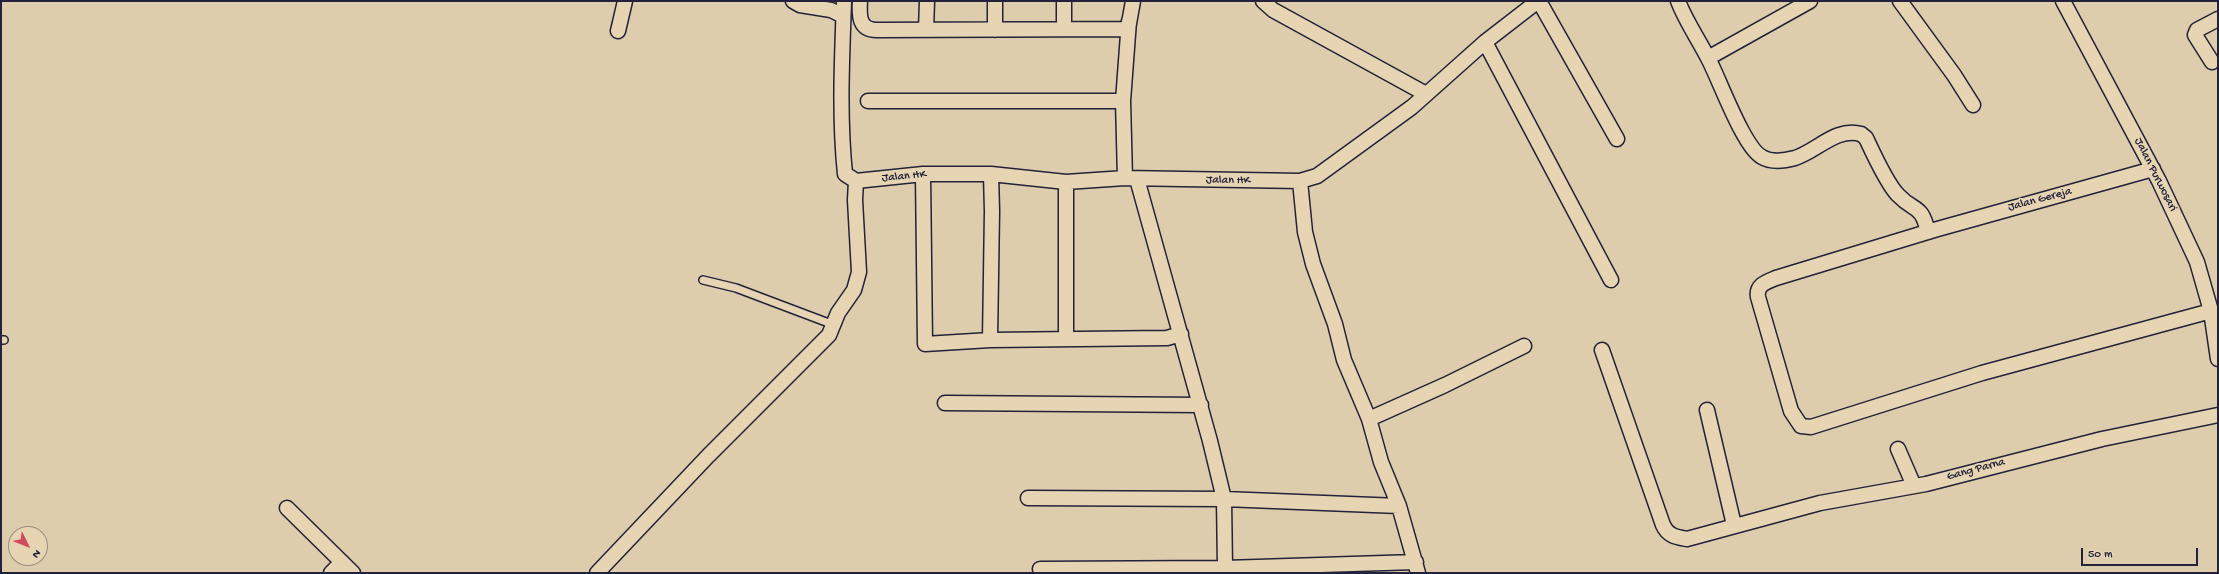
<!DOCTYPE html>
<html>
<head>
<meta charset="utf-8">
<style>
	body { margin:0 }
	#map { position:relative; width:2219px; height:574px; overflow:hidden; background:#decdad; font-family:"Gochi Hand",sans-serif }
	canvas { display:block }
	.frame { position:absolute; inset:0; border:2px solid #22223b; pointer-events:none }
	.north { position:absolute; left:8px; top:526px; width:40px; height:40px; box-sizing:border-box; background:#e6d4b2; border:1px solid #988d82; border-radius:50%; rotate:133deg; font-size:11px; font-weight:700; line-height:16px; text-align:center; color:#22223b }
	.north::after { content:''; display:block; margin:auto; width:14px; height:18px; background:#d1495b; clip-path:polygon(50% 0,100% 100%,50% 72%,0 100%) }
	.scale { position:absolute; left:2081px; top:548px; width:117px; height:18px; box-sizing:border-box; border:2px solid #22223b; border-top:0; padding-left:5px; font-size:12px; line-height:14px; white-space:nowrap; color:#22223b; -webkit-text-stroke:3px #e6d4b2; paint-order:stroke }
</style>
</head>
<body>
<div id="map">
<canvas width="2219" height="574"></canvas>
<div class="frame"></div>
<div class="north">N</div>
<div class="scale">50 m</div>
</div>
<script>
const ctx = document.querySelector('canvas').getContext('2d');
ctx.lineJoin = 'round';
function strokePath(path, color, width, dash) {
  ctx.strokeStyle = color;
  ctx.lineWidth = width;
  ctx.lineCap = dash ? 'butt' : 'round';
  ctx.setLineDash(dash || []);
  ctx.stroke(path);
}
function label(font, color, halo, rows, align = 'center') {
  ctx.font = font + ' "Gochi Hand",sans-serif';
  ctx.lineWidth = 3.5;
  ctx.setLineDash([]);
  ctx.textBaseline = 'middle';
  ctx.strokeStyle = halo;
  ctx.fillStyle = color;
  for (const [text, x, y, turn = 0] of rows) {
    ctx.save();
    ctx.translate(x, y);
    ctx.rotate((+turn || 0) * Math.PI / 180);
    ctx.textAlign = isNaN(turn) ? turn : align;
    if (halo) ctx.strokeText(text, 0, 0);
    ctx.fillText(text, 0, 0);
    ctx.restore();
  }
}
const service = new Path2D(`
	M703 280 736 288 834 325
	M1 340H4`);
const minor = new Path2D(`
	M793 1 800 5 831 10 843 16
	M860 1C859 16 859 30 877 30L1128 29 1133 1
	M995 1V30
	M1263 1 1273 10 1426 94
	M1539 1 1617 139
	M1678 1C1686 22 1699 40 1709 60 1720 81 1744 148 1762 157 1772 163 1784 161 1795 158 1817 151 1836 127 1861 134L1866 138C1873 153 1887 184 1898 195 1915 213 1921 203 1928 232
	M1900 1 1954 75 1973 105
	M2063 1 2159 181 2197 262 2211 311 2218 359
	M1064 29V1
	M926 30 927 1
	M618 31 625 1
	M1485 42 1611 280
	M1708 58 1810 1
	M2212 62 2195 35 2197 30 2218 19
	M868 101H1123
	M2153 169 1934 230 1776 278C1766 282 1756 285 1758 297L1791 411 1801 426 1811 427 1982 373 2211 311
	M923 174 925 344 990 340 1167 338 1181 334
	M1125 178 1123 101 1129 21
	M856 181 923 174H991L1066 182 1125 178 1300 181 1317 176 1412 107 1485 42 1538 1
	M1300 181 1305 232 1313 264 1335 324 1344 360 1369 419 1381 462 1399 506 1418 573
	M1066 339V182
	M990 340 992 211 991 174
	M1602 350 1663 525C1668 536 1676 537 1687 539L1820 503 1926 484 2102 439 2218 415
	M945 403 1201 405
	M1707 410 1734 525
	M1369 419 1445 385 1524 346
	M1898 449 1914 486
	M1028 498 1224 499 1399 506
	M287 508 353 573
	M1225 568 1416 562
	M1040 569 1225 568 1224 499 1210 441 1137 179
	M331 573 342 562
	M597 573 708 456 829 335 838 313 854 290 859 272 855 200 856 181 845 174C839 116 842 59 844 1`);
strokePath(service, '#22223b', 10);
strokePath(minor, '#22223b', 17);
strokePath(service, '#e6d4b2', 7);
strokePath(minor, '#e6d4b2', 14);
label('12px', '#22223b', '#e6d4b2', [
	["Jalan Purwosari",2155,175,63],
	["Jalan HK",904,177,-5],
	["Jalan HK",1228,181,1],
	["Jalan Gereja",2040,200,-15],
	["Gang Parna",1976,470,-15]
]);
</script>
</body>
</html>
